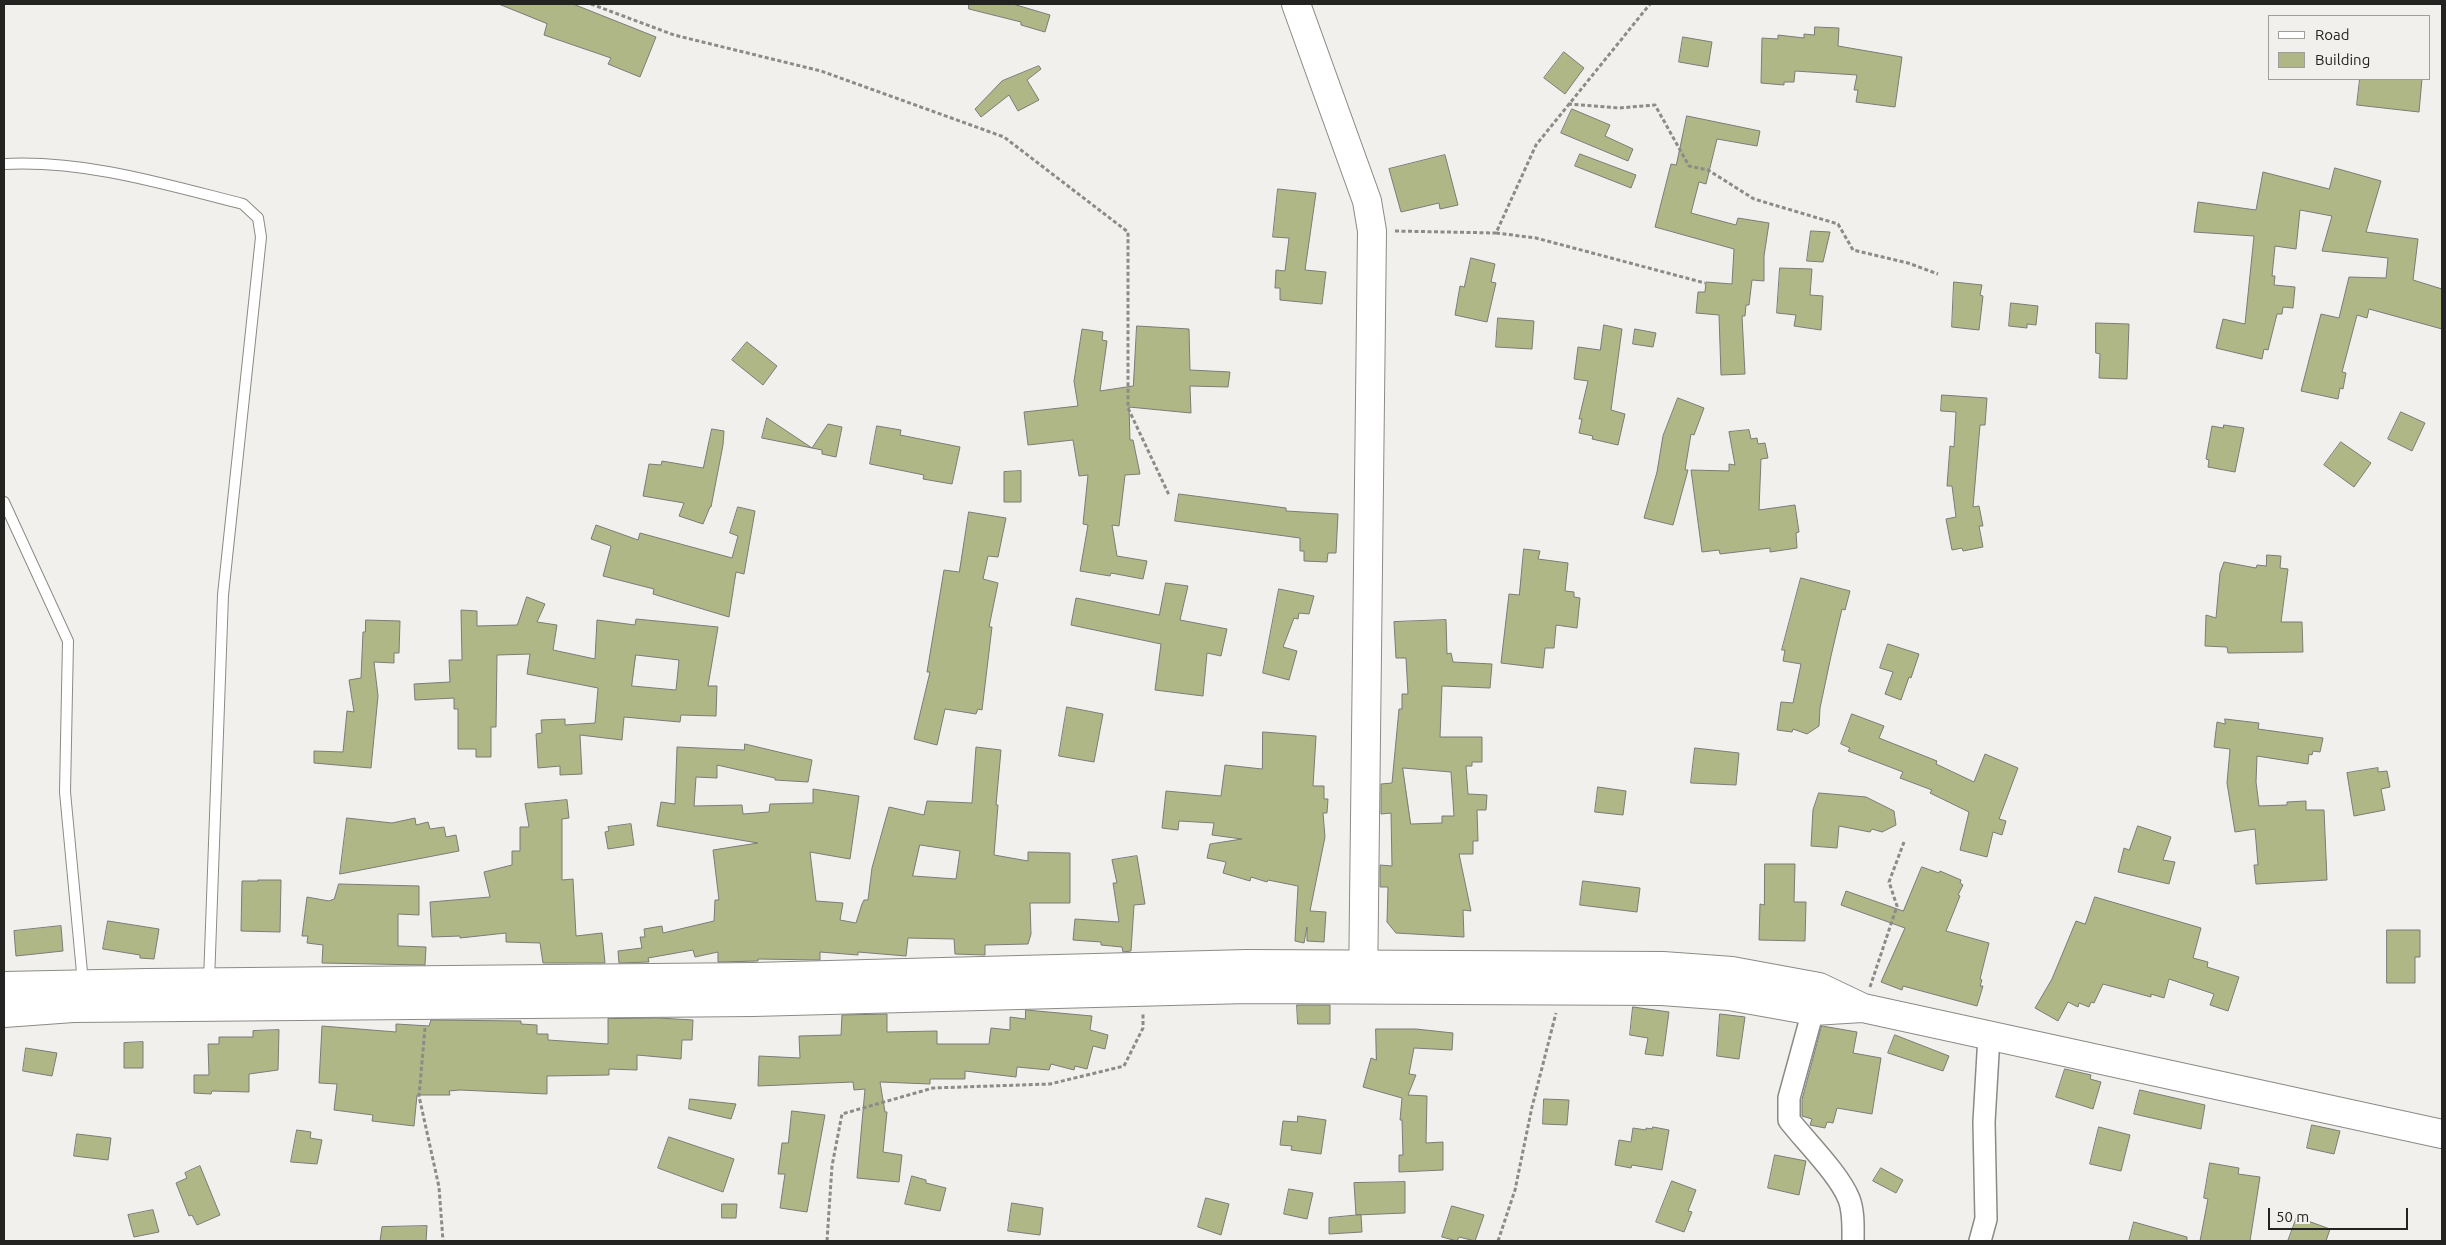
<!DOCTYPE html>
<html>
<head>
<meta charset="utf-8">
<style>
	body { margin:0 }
	#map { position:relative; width:2446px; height:1245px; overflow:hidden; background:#f2f0ec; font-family:Ubuntu,sans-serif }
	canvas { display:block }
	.frame { position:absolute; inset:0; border:5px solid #232321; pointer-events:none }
	.legend { position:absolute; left:2268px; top:15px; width:162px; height:65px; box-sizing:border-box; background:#f2f0ec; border:1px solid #9f9e9b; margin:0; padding:6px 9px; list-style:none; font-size:15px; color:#232321 }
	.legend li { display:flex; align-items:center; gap:10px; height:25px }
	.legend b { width:25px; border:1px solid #9f9e9b }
	.scale { position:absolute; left:2268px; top:1208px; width:140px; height:22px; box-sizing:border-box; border:2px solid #232321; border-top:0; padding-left:6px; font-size:15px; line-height:18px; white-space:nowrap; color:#232321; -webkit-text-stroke:4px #f2f0ec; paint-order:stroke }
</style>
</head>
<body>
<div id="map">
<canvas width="2446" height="1245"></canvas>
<div class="frame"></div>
<ul class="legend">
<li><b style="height:6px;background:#fff"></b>Road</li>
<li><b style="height:14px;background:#b0b787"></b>Building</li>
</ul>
<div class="scale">50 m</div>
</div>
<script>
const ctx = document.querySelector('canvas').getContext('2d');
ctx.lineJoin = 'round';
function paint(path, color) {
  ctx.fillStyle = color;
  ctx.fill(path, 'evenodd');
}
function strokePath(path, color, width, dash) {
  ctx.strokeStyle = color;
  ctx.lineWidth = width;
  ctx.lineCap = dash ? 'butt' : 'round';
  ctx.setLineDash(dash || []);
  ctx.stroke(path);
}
const building = new Path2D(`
	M499 4H573L656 37 640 77 608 64 611 58 544 35 547 24Z
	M969 4H1013L1050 15 1045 32 1021 25V22L969 9Z
	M1815 27 1839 28 1838 46 1902 57 1895 107 1856 102 1858 90H1854L1857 75 1795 71 1794 82H1784V85L1761 83 1762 38 1778 39V35L1804 38V34L1814 35Z
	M1683 37 1712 42 1708 67 1679 62Z
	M1564 52 1584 68 1565 94 1544 78Z
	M1039 66 1041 69 1027 80 1039 100 1018 111 1009 95 981 117 975 109 1002 81Z
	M2360 79H2422L2419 112 2357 105Z
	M1572 109 1610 125 1605 136 1633 149 1628 161 1561 133Z
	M1687 116 1760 131 1757 146 1717 139 1706 184 1699 182 1691 213 1736 225 1738 218 1769 223 1764 256V281L1752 280 1749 305H1746L1745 316H1742L1745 374 1721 375 1719 315 1696 313 1698 292H1705L1706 282 1732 284 1734 249 1655 227 1671 164 1676 165Z
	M1580 154 1636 175 1631 188 1575 166Z
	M1445 155 1458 205 1440 209 1439 203 1401 212 1389 169Z
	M2335 168 2381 181 2366 232 2418 239 2413 280 2442 289V329L2369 309 2367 318 2357 315 2342 372 2346 373 2343 389 2340 388 2338 399 2301 391 2321 314 2339 318 2349 277 2386 278 2388 258 2322 251 2332 216 2300 210 2296 249 2275 246 2272 276H2275L2274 285 2295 287 2293 308 2283 307 2282 314H2277L2268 350 2264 349 2262 359 2216 348 2223 319 2245 324 2254 236 2194 232 2198 202 2256 210 2263 172 2329 189Z
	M1278 189 1316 193 1305 270 1326 272 1322 304 1280 300V288H1275L1276 270 1285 271 1289 238 1273 237Z
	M1811 231 1830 232 1823 262 1807 261Z
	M1471 258 1495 264 1491 282 1496 283 1487 322 1455 315 1460 286 1464 287Z
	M1780 268 1812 269 1810 295 1823 296 1821 330 1794 326 1796 315 1777 313Z
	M1954 282 1982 285 1980 295 1983 296 1979 330 1952 327Z
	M2011 303 2038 306 2036 325 2027 324V328L2009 326Z
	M1498 318 1534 321 1532 349 1496 347Z
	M2096 323 2129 324 2127 379 2099 378 2100 354 2096 353Z
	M1604 325 1622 329 1611 410 1625 414 1618 445 1592 439 1593 436 1579 433 1582 419H1579L1588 381 1574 379 1578 347 1600 350Z
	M1137 326 1189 329 1190 370 1230 372 1228 387 1190 386 1191 413 1129 407 1130 440H1133L1140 474 1125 475 1119 526 1112 525 1117 556 1147 561 1143 579 1111 573 1110 576 1080 571 1088 525 1083 524 1088 475 1079 476 1073 440 1028 445 1024 412 1078 406 1074 381 1082 329 1103 332 1102 340 1107 341 1100 391 1133 386Z
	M1635 329 1656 333 1653 347 1633 344Z
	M747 342 777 366 763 385 732 360Z
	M1942 395 1987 398 1985 425H1980L1973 507 1979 506 1983 526H1979L1983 547 1963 551 1962 548 1952 550 1950 540 1946 519 1956 517 1952 486H1947L1950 446 1954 447 1956 412 1941 411Z
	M1678 398 1704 408 1694 435 1691 434 1685 470H1688L1673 525 1644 518 1657 472 1663 436Z
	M2401 412 2425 423 2412 451 2388 439Z
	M767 418 812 448 828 424 842 427 836 457 822 454V450L762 438Z
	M2224 425 2244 428 2235 472 2208 467 2209 460 2206 459 2212 426 2223 428Z
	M877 426 901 430 900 435 960 447 952 484 923 479 924 475 870 464Z
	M712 429 724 431 723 445 711 507H710L703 524 679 516 684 503 643 496 649 464 661 465 662 461 703 468Z
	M1749 430 1751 439 1757 438 1758 444 1765 443 1768 458 1761 459 1759 510 1795 505 1799 532 1796 533 1797 548 1770 552V548L1720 554 1719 550 1702 552 1691 470 1729 471V464L1735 465 1729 432Z
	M2341 442 2371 463 2354 487 2324 465Z
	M1021 471V502H1004V472Z
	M1179 494 1286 508V511L1338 514 1336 553H1328L1327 562 1304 561V551H1300V538L1175 521Z
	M738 507 755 511 744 574 736 572 729 617 653 594 654 589 603 576 611 546 591 539 596 525 638 540 640 533 732 558 738 536 730 533Z
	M969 512 1006 518 998 557 988 556 983 579 998 583 989 627H992L982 710 978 709 976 714 945 709 937 745 914 739 930 672H927L944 570 959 572Z
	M1524 549 1540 551 1538 559 1568 563 1565 591 1574 592V597L1580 598 1577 628 1556 625 1554 648H1545L1543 668 1501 663 1509 594 1519 595Z
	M2267 555 2281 556 2280 568 2288 569 2281 622H2302L2303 652 2228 653 2227 647 2205 646 2206 615 2216 618 2220 573 2224 562 2256 568 2257 565 2266 566Z
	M1801 578 1850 591 1845 610 1842 609 1831 656 1820 708 1819 726 1807 734 1793 729 1792 732 1777 730 1781 702 1793 703 1801 664 1783 661 1785 650H1782Z
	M1166 583 1188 586 1180 620 1227 629 1221 656 1207 653 1203 696 1155 690 1161 644 1071 625 1076 598 1159 615Z
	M1279 589 1314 596 1309 614 1299 613 1298 619 1294 618 1283 647 1297 651 1289 680 1263 673Z
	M527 597 545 604 537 622 557 625 553 650 595 659 597 620 635 625 636 619 718 627 708 686H717L716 716 681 715 680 722 624 717 622 740 580 735 582 774 560 775V766L538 768 536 734 542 733 541 720 565 719V725L595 723 598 688 527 674 530 654 497 655 496 727H491V757H476V749H458V709H454V698L415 700 414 684 450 682 449 660H462L461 610 477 611V626L517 625ZM636 655 679 660 676 690 632 686Z
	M366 620 400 621 399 653H394V663L374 662 378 696 371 768 314 763V751L343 752 347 711 354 712 349 680 361 678 363 632H365Z
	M1446 620 1447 654 1451 653 1453 662 1492 664 1490 688 1442 686 1440 737H1482V762H1472V766H1466L1468 794 1487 795 1486 810H1477L1478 841H1473V854H1459L1471 911 1463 910 1464 937 1396 933 1387 922 1388 887H1380V865L1392 866 1391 813 1381 814V784L1392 783 1399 709H1402V694H1408L1406 658H1396L1394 622ZM1403 768 1451 772 1454 816H1442V823L1411 824Z
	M1888 644 1919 654 1911 678 1909 677 1901 700 1885 694 1893 672 1880 668Z
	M1067 707 1103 714 1094 762 1059 756Z
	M1852 714 1884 726 1879 738 1937 761 1936 764 1974 782 1985 754 2018 768 1999 819 2006 821 2002 835 1993 832 1987 857 1960 850 1969 812 1930 793 1932 790 1900 778 1903 772 1848 751 1850 748 1841 744Z
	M2225 719 2259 723 2258 729 2323 738 2320 752 2313 751 2312 755 2309 754 2308 764 2257 756 2256 782 2259 806 2287 805V802L2306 801V810H2324L2327 880 2256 884 2254 865H2258L2255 829 2235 832 2227 783 2230 749 2214 747 2217 722 2225 724Z
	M1263 732 1316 736 1313 786H1324V799H1328L1327 813H1323L1325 837 1310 911 1326 912 1324 942 1307 941V927L1304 943 1295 941 1298 886 1268 880 1267 882 1251 877 1250 881 1223 873 1226 862 1207 858 1210 844 1242 839 1212 835 1214 823 1179 821 1178 830 1162 828 1166 791 1221 796 1225 765 1262 769Z
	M745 744 812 760 808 782 775 780V778L717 765V778L696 777 694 806 742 805 743 814 769 812 770 804 813 803V789L859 796 850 859 810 852 816 901 843 903 840 920 856 923 862 904 864 900H868L872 868 889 807 924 815 927 801 972 803 976 747 1001 750 996 805H998L994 855 1028 861V852L1070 853V903H1030L1031 934 1028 944 985 945V955L955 954 954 939 908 938 906 956 858 952V955L820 952V960L758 959V961L718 962V952L695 957 693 950 648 958 649 962 619 963 618 951 642 948 640 937H645L644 929 662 926 663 933 714 921 715 900H719L713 850 758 843 657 826 661 802 675 804 677 747 744 750ZM920 845 960 851 956 879 913 876Z
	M1695 748 1739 753 1736 785 1691 783Z
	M2378 768V772L2387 771 2390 787 2381 789 2385 810 2354 816 2347 773Z
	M1598 787 1626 791 1623 815 1595 812Z
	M1819 793 1866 797 1894 811 1896 825 1882 832 1872 829 1870 832 1839 826 1837 848 1811 846 1813 810Z
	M567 800 569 818 562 819V880L573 879 576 936 602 933 605 963H543L540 943 506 942V933L460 938V936L432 937 430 902 490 897 484 872 512 865V851H520V827H529L525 804Z
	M347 818 392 823 415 818 416 825 428 822 430 829 444 827 446 837 456 835 459 851 340 874Z
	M631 824 634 845 608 849 605 832 609 831 608 827Z
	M2138 826 2171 837 2163 860 2175 862 2169 884 2118 872 2124 848 2129 850Z
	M1137 856 1145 904 1134 905 1131 951 1123 952 1122 947 1101 945V942L1073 940 1075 919 1119 922 1113 883H1117L1112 860Z
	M1765 864H1795L1794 902H1806L1805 941 1759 940 1760 904 1764 905Z
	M1922 867 1939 873 1940 871 1961 880 1960 883 1963 885 1958 895 1960 896 1946 931 1989 943 1980 979 1982 980 1980 986H1983L1977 1006 1903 986 1902 990 1881 982 1905 928 1841 905 1846 891 1903 911Z
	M258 880H281L280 932 241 931 242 881H258Z
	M1583 881 1640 888 1637 912 1580 905Z
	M339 884 419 886V915L398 914V946L426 947 425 965 322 963 323 945 307 943 308 936H302L307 897 329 901 334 899Z
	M2095 897 2201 928 2193 958 2208 962 2207 967 2239 977 2228 1011 2210 1005 2214 994 2169 979 2164 998 2151 994V997L2103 984 2094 1003 2091 1002 2089 1007 2079 1003 2078 1007 2068 1002 2058 1021 2035 1008 2052 979 2076 921 2085 924Z
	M108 921 159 929 154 959 140 958V955L103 949Z
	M61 926 63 951 16 956 14 931Z
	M2387 930H2420V957H2415V983H2387Z
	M1297 1005H1330V1024H1298Z
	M1633 1007 1669 1012 1663 1056 1645 1054 1648 1038 1630 1035Z
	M1026 1010 1092 1016 1090 1030 1108 1035 1105 1049 1093 1046 1087 1069 1075 1066 1074 1070 1051 1064 1049 1070 1017 1067 1016 1077 965 1071V1079H930V1084L880 1082 885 1112H887L883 1152 902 1155 899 1182 857 1178 865 1089 854 1090 853 1082 758 1086 759 1056 800 1058 799 1036 841 1035 842 1015 887 1014V1032L937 1031V1044H989L991 1028 1010 1030V1017L1025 1019Z
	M1720 1014 1745 1017 1739 1059 1717 1056Z
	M658 1018 693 1020 692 1040H682L681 1059 637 1055V1070L609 1069V1075L547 1076V1094L460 1090 449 1091 450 1095H417L414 1126 372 1121 373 1115 334 1110 337 1084 319 1083 322 1026 396 1032V1024L429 1026 431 1020 521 1021V1024L537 1025V1034H548V1040L608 1044V1019Z
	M1822 1026 1857 1032 1853 1053 1881 1058 1872 1114 1837 1108 1833 1123 1827 1122 1825 1128 1810 1125 1812 1119 1802 1116V1100Z
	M1376 1029H1416L1453 1033 1452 1050 1414 1048 1409 1074 1416 1075 1408 1095 1427 1096 1426 1143 1443 1142V1170L1399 1172V1155H1403L1402 1120H1400L1402 1098 1363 1087 1371 1058 1376 1060Z
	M279 1030 278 1070 249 1074V1092L212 1091 211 1094 194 1093V1075H209L208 1044H219V1037H253V1031Z
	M1895 1035 1949 1056 1943 1071 1888 1053Z
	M143 1042V1068H124V1043Z
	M26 1048 57 1053 52 1076 23 1071Z
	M2065 1069 2091 1075 2090 1079 2101 1082 2093 1109 2056 1097Z
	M2140 1090 2205 1105 2201 1129 2134 1114Z
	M690 1099 736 1104 731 1119 689 1109Z
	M1544 1099 1569 1100 1567 1125 1543 1124Z
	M792 1111 825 1115 807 1212 780 1208 785 1174H778L782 1143H788Z
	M1298 1116 1326 1120 1321 1154 1291 1150 1292 1146 1280 1145 1283 1121 1297 1122Z
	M2312 1125 2340 1131 2334 1154 2307 1148Z
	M1653 1127 1669 1130 1662 1170 1632 1165 1631 1168 1615 1165 1619 1140 1631 1142 1633 1128 1646 1130V1128L1652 1129Z
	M2099 1127 2130 1135 2121 1171 2090 1164Z
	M297 1130 311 1132 310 1138 322 1140 317 1164 291 1162Z
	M77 1134 111 1138 108 1160 74 1156Z
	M669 1137 734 1159 723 1192 658 1168Z
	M1775 1155 1806 1161 1799 1195 1768 1188Z
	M2210 1163 2239 1168 2238 1174 2260 1177 2250 1241H2200L2208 1199 2204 1198Z
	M200 1166 220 1215 197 1225 192 1215 189 1216 176 1183 187 1178 185 1173Z
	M1881 1168 1903 1180 1896 1193 1873 1181Z
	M912 1176 926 1180V1183L946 1188 940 1211 905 1204Z
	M1672 1181 1696 1190 1688 1211 1692 1212 1684 1232 1656 1222Z
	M1405 1182V1213L1356 1215 1354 1183Z
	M1289 1189 1313 1193 1307 1219 1284 1214Z
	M1206 1198 1229 1204 1221 1235 1198 1227Z
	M1012 1203 1043 1208 1040 1235 1008 1231Z
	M722 1204H737L736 1218H722Z
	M1452 1206 1484 1215 1475 1241 1459 1237 1457 1241 1442 1237Z
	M153 1210 159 1232 134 1237 128 1215Z
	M1361 1215 1362 1232 1329 1234V1218Z
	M2297 1217 2330 1229 2326 1241H2288Z
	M2134 1222 2187 1237V1241H2129Z
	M427 1226 426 1241H380L382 1227Z`);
paint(building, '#b0b787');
strokePath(building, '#7b7b77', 1);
const lane = new Path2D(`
	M4 164C86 160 164 184 243 204L258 218 261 237 223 595 209 981
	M4 502 68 641 65 792 83 983`);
const street = new Path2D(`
	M1817 996 1789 1098V1120C1806 1142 1839 1174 1849 1199 1854 1212 1853 1228 1853 1241
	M1980 1241 1986 1219 1984 1122 1989 1036`);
const secondary = new Path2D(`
	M1296 4 1367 201 1372 231 1363 988`);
const primary = new Path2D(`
	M4 986 147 983 753 977 1247 964 1663 966 1732 971 1819 987 1863 1008 2442 1134
	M4 1013 73 1008 753 1002 1247 989 1662 991 1729 996 1813 1011 1862 1008`);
strokePath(lane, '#8c8a86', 12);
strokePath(street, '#8c8a86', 24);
strokePath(secondary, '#8c8a86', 30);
strokePath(primary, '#8c8a86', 30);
strokePath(new Path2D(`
	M591 4 674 35 821 71 1004 137 1128 232V408L1169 495
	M1568 104 1619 108 1655 105 1689 166 1708 170 1754 199 1838 224 1853 250 1908 263 1938 274
	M1395 231 1496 233 1536 145 1650 4
	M1496 233 1536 238 1705 283
	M1870 987 1897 906 1889 882 1904 842
	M425 1028 419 1096 439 1187 443 1241
	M827 1241 832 1166 842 1114 933 1088 1050 1084 1124 1066 1143 1028V1014
	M1498 1241 1515 1190 1532 1107 1556 1013`), '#8c8b88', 3, [4, 2.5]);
strokePath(lane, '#fff', 10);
strokePath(street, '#fff', 21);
strokePath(secondary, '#fff', 28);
strokePath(primary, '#fff', 28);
</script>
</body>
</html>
